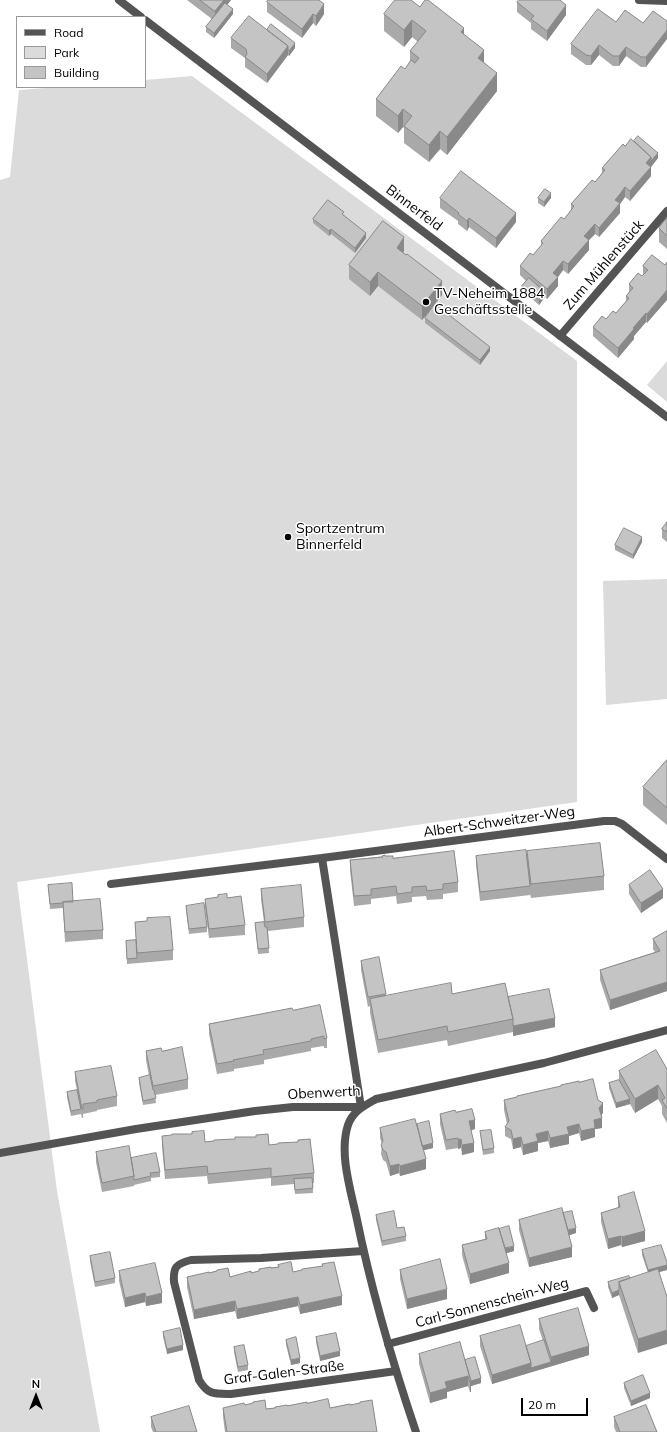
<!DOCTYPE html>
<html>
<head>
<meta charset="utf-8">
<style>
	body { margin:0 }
	#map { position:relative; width:667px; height:1432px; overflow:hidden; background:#fff; font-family:Mulish,sans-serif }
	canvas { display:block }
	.legend { position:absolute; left:16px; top:16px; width:130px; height:72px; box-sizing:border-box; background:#fff; border:1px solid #999; margin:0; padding:5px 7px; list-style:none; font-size:12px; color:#000 }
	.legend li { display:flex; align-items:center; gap:8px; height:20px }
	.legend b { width:20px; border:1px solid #999 }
	.north { position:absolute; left:16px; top:1376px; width:40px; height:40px; -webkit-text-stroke:3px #fff; paint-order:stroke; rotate:0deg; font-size:11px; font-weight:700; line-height:16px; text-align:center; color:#000 }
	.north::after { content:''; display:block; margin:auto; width:14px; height:18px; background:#000; clip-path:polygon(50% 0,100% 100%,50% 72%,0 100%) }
	.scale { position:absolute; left:521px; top:1398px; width:67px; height:18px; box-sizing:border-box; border:2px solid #000; border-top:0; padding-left:5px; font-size:12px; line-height:14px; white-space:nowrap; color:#000; -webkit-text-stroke:3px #fff; paint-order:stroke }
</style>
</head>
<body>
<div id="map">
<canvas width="667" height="1432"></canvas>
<ul class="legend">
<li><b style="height:5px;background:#545454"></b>Road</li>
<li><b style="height:11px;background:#dbdbdb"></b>Park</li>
<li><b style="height:11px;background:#c4c4c4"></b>Building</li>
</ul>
<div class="north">N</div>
<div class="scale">20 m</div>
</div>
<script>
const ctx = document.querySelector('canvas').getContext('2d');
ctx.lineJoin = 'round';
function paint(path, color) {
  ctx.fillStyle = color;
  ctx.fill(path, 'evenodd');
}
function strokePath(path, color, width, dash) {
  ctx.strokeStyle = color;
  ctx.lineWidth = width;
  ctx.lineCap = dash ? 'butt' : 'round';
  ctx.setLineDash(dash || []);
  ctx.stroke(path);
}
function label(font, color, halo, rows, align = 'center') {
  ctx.font = font + ' Mulish,sans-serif';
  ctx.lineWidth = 3;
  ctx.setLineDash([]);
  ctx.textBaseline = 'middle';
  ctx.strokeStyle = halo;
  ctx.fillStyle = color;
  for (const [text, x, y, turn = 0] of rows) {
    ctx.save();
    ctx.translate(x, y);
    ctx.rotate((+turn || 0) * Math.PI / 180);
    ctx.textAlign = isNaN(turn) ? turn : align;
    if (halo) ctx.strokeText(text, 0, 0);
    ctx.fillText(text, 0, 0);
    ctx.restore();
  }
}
paint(new Path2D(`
	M192 76 577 361V802L17 882 57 1191 100 1432H0V180L10 177 19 90 59 87H145V80Z
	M667 361V402L647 385Z
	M667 579V699L606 705 603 581Z`), '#dbdbdb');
strokePath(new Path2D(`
	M0 1153 136 1129 255 1111 293 1107H361
	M363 1251 261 1258 191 1260C176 1264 173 1267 174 1282L199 1380C208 1395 214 1394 231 1394L396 1371
	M388 1344 586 1291 594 1308`), '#545454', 8);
strokePath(new Path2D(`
	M119 0 141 17
	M639 0 667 1
	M145 20 667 417
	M560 336 667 211
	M322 858 361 1107
	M111 884 322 858 604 821H615L622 824 667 859
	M416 1432C392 1361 371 1289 356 1215 350 1188 339 1152 348 1125 353 1111 364 1106 376 1099L544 1063 667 1030`), '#545454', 8);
paint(new Path2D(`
	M187 0H231L227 5 233 14 214 38 206 32V27L212 19Z
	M267 2 324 14 316 26 313 23 302 38 267 12Z
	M517 2 566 15 547 41 531 29V23L517 12Z
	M420 7 464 34 484 63 497 91 447 155 440 149 429 162 404 143V128L403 127 398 133 376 116V99L405 69 410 62V51L418 42 412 37 404 47 384 31V14Z
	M653 11 646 67H641L626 56 619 66H613L599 55 591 65H586L571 54V44L616 22 643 23Z
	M267 30 295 48 289 56 288 55 267 83 245 67V58L231 48V38Z
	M625 146 658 158 651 167V176L630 201 625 197 620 204V213L599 237 595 234 589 240V250L568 274 563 270 558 277V286L547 299 545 297 539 305 522 290V286L526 281 520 275V266L533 255 541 246V241L564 219 571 210V204L595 182 602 173V168Z
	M440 198 516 222 496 248 469 227 467 231 458 224V221L440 208Z
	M538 198H551L544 207 538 203Z
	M344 215 366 238 355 253 331 234 329 236 313 223V219Z
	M667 218V249L659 242V228Z
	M404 251 403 253 442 295 422 320 378 286 370 296 349 279V265Z
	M652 255 647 323 646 322 634 336V339L618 358 593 336V327L616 313 626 302V296L629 292V284L643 276V266Z
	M425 318 490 351 480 365 425 323Z
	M667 522V542L662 538V529Z
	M642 542 633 559 615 550V545Z
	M667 760V825L643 805V787Z
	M385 856 393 858 458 882V892L443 894V899L427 900 426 896 412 897V902L397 904 396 896 371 899V904L354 906 350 870V860Z
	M476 856H527L604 876V890L531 898 530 894V895L480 901 476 865Z
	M48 885 73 902 103 930V939L65 942 63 908 50 909Z
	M629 885 663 898 641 913 629 894Z
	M261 889 304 917V927L268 931 269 953 258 954 255 923 264 922 261 899Z
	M205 899 245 925V935L209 938 205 908Z
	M186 906 207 927V932L189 934 186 910Z
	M135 922 173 950V960L127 964 126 941 136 940Z
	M667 931V991L610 1010 600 980V970L655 952 653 949V939Z
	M361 961 386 994V996L452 994 508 997 555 1027 513 1036V1032L448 1046 447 1040 378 1053 370 1013V1006L368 1007 361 970Z
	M293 1010 327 1038V1048H324V1046L311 1048V1051L264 1060V1064L234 1069V1071L217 1074 209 1034V1024Z
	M146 1051H162L188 1079V1089L155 1095 156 1103 143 1105 139 1083V1078L149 1076 146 1060Z
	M667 1069V1123L662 1114V1106L658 1099 635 1113 630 1104 616 1108 609 1088V1083L619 1080V1071Z
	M75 1072 117 1096V1106L97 1110V1111L83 1114V1118H82L81 1114 71 1116 67 1097V1092L77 1090 75 1081Z
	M579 1082 598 1100 603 1113 601 1115 602 1128 595 1129V1137L581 1141 579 1133 569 1136V1144L550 1148 548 1141 538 1143V1151L523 1155 521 1147 513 1149 511 1139 505 1136V1127L507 1124 504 1110V1100Z
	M456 1112 475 1129 471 1130 474 1152 462 1155 461 1148 458 1149V1148L446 1150 440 1124V1114Z
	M417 1124 433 1148 423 1150 426 1169 400 1176 399 1173 390 1176 386 1162 383 1160 381 1154 382 1144 380 1138V1128Z
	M480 1131 494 1148V1153L483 1155Z
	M162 1136 205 1142 269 1145 314 1173V1183H313V1193L295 1194 294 1184 271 1186V1178L208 1184 207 1176 165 1179 162 1146Z
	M96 1152 131 1158 160 1172V1177L151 1178V1181L134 1185V1186L102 1192 96 1162Z
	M618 1197 645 1241 622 1247 621 1245 608 1249 601 1222V1213L618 1208Z
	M563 1213 576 1233 569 1235 572 1257 529 1267 519 1230V1220Z
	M376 1215 397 1228 406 1236V1241L382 1246 376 1220Z
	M485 1232 514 1251 506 1253 509 1273 470 1284 462 1255V1245L485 1239Z
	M642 1250 667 1262V1270L659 1272 638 1353 619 1295 612 1298 608 1287V1282L630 1278 648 1273 642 1255Z
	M90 1256 115 1278V1283L95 1287 90 1261Z
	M322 1264 342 1305 300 1314 298 1306 237 1319 235 1311 194 1319 187 1287V1277L217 1271V1270L230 1277 259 1271V1269L278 1267V1265L293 1272 322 1266Z
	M400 1270 447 1299 407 1309 400 1279Z
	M119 1271 162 1303 146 1306 145 1302 125 1307 119 1281Z
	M539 1319 589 1355 492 1384 480 1346V1336L526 1346 543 1341 539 1329Z
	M163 1332 183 1350 167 1354 163 1337Z
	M316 1337 340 1356 320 1361 316 1342Z
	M286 1340 300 1363 291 1365 286 1345Z
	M234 1347 248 1365V1370L238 1372 234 1352Z
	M419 1354 465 1360 481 1383 471 1386V1392H470L468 1386 447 1392V1398L430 1403 419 1364Z
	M624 1383 650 1398 631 1406 624 1388Z
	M307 1403 330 1408 350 1405 377 1432H225L223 1417V1408L245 1405 266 1409Z
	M151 1417 197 1432H153L151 1427Z
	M614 1417 657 1432H616L614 1427Z`), '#a9a9a9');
paint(new Path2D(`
	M224 0H231L215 21V11Z
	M324 4V14L316 26V16Z
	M566 5V15L547 41V31Z
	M233 9V14L214 38V33Z
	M313 14V23L302 38V29Z
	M412 20V37L404 47V30Z
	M464 28V45L461 32Z
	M667 30V39L646 67V57Z
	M295 43V48L289 56V51Z
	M599 45V55L591 65V56Z
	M288 46V55L267 83V74Z
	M626 47V56L619 66V56Z
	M484 50V68L478 58Z
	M497 73V91L447 155V137Z
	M403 109V127L398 133V116Z
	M440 131V149L429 162V145Z
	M658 153V158L651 167V176L630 201V191L646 163 651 157Z
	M625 187V197L620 204V213L599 237V228L615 200Z
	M551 193V198L544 207V202Z
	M516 213V222L496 248V238Z
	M469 218V227L467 231V221Z
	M595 224V234L589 240V250L568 274V264L584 236Z
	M331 229V234L329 236V231Z
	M366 233V238L355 253V248Z
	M404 237V251L397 262V248Z
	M563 261V270L558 277V286L547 299V289L553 273Z
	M378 272V286L370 296V282Z
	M442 281V295L422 320V306Z
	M667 290V300L647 323V314Z
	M545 292V297L539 305V300Z
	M646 313V322L634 336V339L618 358V348L633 328Z
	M490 347V351L480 365V360Z
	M642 537V542L633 559V555Z
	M663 889V898L641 913V903Z
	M667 982V991L610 1010V1000Z
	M555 1018V1027L513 1036V1026Z
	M658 1085V1099L635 1113V1099Z
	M630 1099V1104L616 1108V1103Z
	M603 1103V1113L599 1118V1108Z
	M602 1118V1128L595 1129V1137L581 1141V1131L594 1120Z
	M475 1120V1129L469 1131V1121Z
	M579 1124V1133L569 1136V1144L550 1148V1138L567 1127Z
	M548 1131V1141L538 1143V1151L523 1155V1145L536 1134Z
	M521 1137V1147L513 1149V1139Z
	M461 1139V1148L458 1149V1140Z
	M433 1143V1148L421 1151V1146Z
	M474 1143V1152L462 1155V1145Z
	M426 1159V1169L400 1176V1166Z
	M399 1164V1173L390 1176V1166Z
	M576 1228V1233L567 1236V1231Z
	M645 1231V1241L622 1247V1237Z
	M621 1236V1245L608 1249V1239Z
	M514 1246V1251L504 1254V1249Z
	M572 1247V1257L529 1267V1258Z
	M509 1263V1273L470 1284V1274Z
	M667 1265V1270L648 1275V1270Z
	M447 1289V1299L407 1309V1299Z
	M619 1290V1295L612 1298V1293Z
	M145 1293V1302L125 1307V1298Z
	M162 1293V1303L146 1306V1297Z
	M342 1296V1305L300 1314V1305Z
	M298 1297V1306L237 1319V1309Z
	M235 1301V1311L194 1319V1310Z
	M667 1330V1344L638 1353V1339Z
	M183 1345V1350L167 1354V1349Z
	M589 1346V1355L492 1384V1375L531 1363 551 1362V1357Z
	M340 1351V1356L320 1361V1356Z
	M300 1358V1363L291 1365V1360Z
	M468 1376V1386L447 1392V1398L430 1403V1393L445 1382Z
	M481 1378V1383L471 1386V1392H470V1381Z
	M650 1393V1398L631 1406V1401Z`), '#898989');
const building = new Path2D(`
	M200 0H224L215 11Z
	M268 0H319L324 4 316 16 313 14 302 29 267 2Z
	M395 0H411L420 7 425 0H428L464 28 461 32 484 50 478 58 497 73 447 137 440 131 429 145 404 126 412 116 403 109 398 116 376 99 401 66 405 69 411 60 415 63 419 58 410 51 426 31 412 20 404 30 384 14Z
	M519 0H560L566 5 547 31 531 19 534 16 517 2Z
	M225 3 233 9 214 33 206 27Z
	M598 9 616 22 625 10 643 23 653 11 667 21V30L646 57H641L626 47 619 56H613L599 45 591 56 586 55 571 44Z
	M249 16 288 46 267 74 245 57 247 54 246 49 231 38Z
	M271 24 295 43 289 51 288 50V46L267 30Z
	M638 136 658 153 651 161V157L634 141Z
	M631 139 651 157 646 163 651 167 630 191 625 187 620 194 615 200 620 203 599 228 595 224 584 236 589 240 568 264 563 261 553 273 558 277 547 289 520 266 530 253 533 255 543 243 541 241 561 217 564 219 569 213 574 206 571 204 592 180 595 182 605 170 602 168 623 144 625 146Z
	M461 171 516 213 496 238 469 218 467 221 458 214 459 213 440 198Z
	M545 189 551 193 544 202 538 198Z
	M328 200 344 212 342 214 366 233 355 248 331 229 329 231 313 219Z
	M667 218V236L659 228Z
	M383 221 404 237 397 248 406 255 407 254 442 281 422 306 378 272 370 282 349 265Z
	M652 255 665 265 667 262V290L647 314 646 313 633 328 634 329 618 348 593 327 602 316 606 319 613 311 616 313 629 298 626 296 633 288 629 284 638 273 642 276 648 270 643 266Z
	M529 278 545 292 539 300 522 286Z
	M435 304 490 347 480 360 425 318Z
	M667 522V532L662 529Z
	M624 528 642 537 633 555 615 545Z
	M667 760V808L643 787Z
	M600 843 604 876 531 884 527 851Z
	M526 850 530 886 480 892 476 856Z
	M454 851 458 882 443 884V889L427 891 426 886 412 887V892L397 894 396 886 371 889V895L354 896 350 860 383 857 382 856 385 855V856H393V858Z
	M650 870 663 889 641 903 629 885Z
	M72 883 73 902H63V903L50 904 48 885Z
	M301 885 304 917 265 922 261 889Z
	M227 894V898L241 896 245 925 209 929 205 899 218 897V895Z
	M100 899 103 930 65 932 63 902Z
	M204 903 207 927 189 929 186 906Z
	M170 917 173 950 137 953 135 922 147 921V918Z
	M264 922 265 927H267L269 948 258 949 255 923Z
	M667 931V982L610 1000 600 970 660 951 653 939Z
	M136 940 137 958 127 959 126 941Z
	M379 957 386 994 368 997 361 961Z
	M451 983 452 994 505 983 513 1019 448 1032 447 1026 378 1040 370 999Z
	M549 989 555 1018 513 1026V1019L508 997Z
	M320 1005 327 1038 324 1039V1036L311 1039V1041L263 1050 264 1054 233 1060 234 1061 217 1064 209 1024 292 1008 293 1010Z
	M182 1047 188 1079 153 1086 146 1051 161 1048 162 1051Z
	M656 1050 667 1069V1109L662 1100 665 1098 658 1085 635 1099 619 1071Z
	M111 1066 117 1096 97 1100V1102L83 1104V1109H82L75 1072Z
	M150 1075 153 1090H154L156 1098 143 1101 139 1078Z
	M593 1079 598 1100 603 1103 599 1108 602 1118 594 1120 595 1128 581 1131 579 1124 567 1127 569 1134 550 1138 548 1131 536 1134 538 1141 523 1145 521 1137 513 1139 511 1130 505 1127 509 1121 504 1100 517 1097V1096L561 1086V1085L579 1081V1082Z
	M619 1080 630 1099 616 1103 609 1083Z
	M77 1090 81 1109 71 1111 67 1092Z
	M472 1109 475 1120 469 1121 474 1143 462 1145 461 1139 458 1140V1138L446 1140 440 1114 455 1110 456 1112Z
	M415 1119 426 1159 400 1166 399 1164 390 1166 386 1152 383 1150 381 1145 383 1141 380 1128Z
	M429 1121 433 1143 422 1146 417 1124Z
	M491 1130 494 1148 483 1150 480 1131Z
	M204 1131 205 1142 214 1141V1140L235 1139V1137H256V1135L268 1134 269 1145 278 1144V1143L298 1142V1140L310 1139 314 1173 271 1177V1168L208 1174 207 1166 165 1170 162 1136 172 1135V1134H192V1132Z
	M129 1146 134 1176 102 1183 96 1152Z
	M156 1153 160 1172 150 1173 151 1176 134 1180V1176L131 1158Z
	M312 1178 313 1188 295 1190 294 1179Z
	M634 1192 645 1231 622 1237 621 1236 608 1239 601 1213 620 1207 618 1197Z
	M562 1208 572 1247 529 1258 519 1220Z
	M394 1211 397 1228 404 1227 406 1236 382 1241 376 1215Z
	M572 1211 576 1228 568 1230 563 1213Z
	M509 1226 514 1246 505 1248 499 1229Z
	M499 1228 509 1263 470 1274 462 1245 487 1239 485 1232Z
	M661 1245 667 1262V1265L648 1270 642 1250Z
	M110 1252 115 1278 95 1282 90 1256Z
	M440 1259 447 1289 407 1299 400 1270Z
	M291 1262 293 1272 302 1270V1269L323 1266 322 1264 334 1262 342 1296 300 1305 298 1297 237 1309 235 1301 194 1310 187 1277 209 1272V1273L217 1271V1270L228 1268 230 1277 251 1271V1273L259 1271V1269L271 1267V1268L279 1267 278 1265Z
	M155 1263 162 1293 146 1297 145 1293 125 1298 119 1271Z
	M658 1269 667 1297V1330L638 1339 619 1282Z
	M629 1276 630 1278 619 1282V1290L612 1293 608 1282Z
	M578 1308 589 1346 551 1357 539 1319Z
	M520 1325 531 1363 492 1375 480 1336Z
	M180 1328 183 1345 167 1349 163 1332Z
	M336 1333 340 1351 320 1356 316 1337Z
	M296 1337 300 1358 291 1360 286 1340Z
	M544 1340 551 1362 531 1368V1363L526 1346Z
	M460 1342 471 1382 470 1383 468 1376 445 1382 447 1388 430 1393 419 1354Z
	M244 1345 248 1365 238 1367 234 1347Z
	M475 1357 481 1378 471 1381 465 1360Z
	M643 1375 650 1393 631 1401 624 1383Z
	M328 1399 330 1408 350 1404V1405L360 1403V1402L372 1400 377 1432H227L223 1408 244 1403 245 1405 253 1403V1402L265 1400 266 1409 275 1408V1407L287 1405V1406L307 1402V1403Z
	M646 1405 657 1432H620L614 1417Z
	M189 1406 197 1432H156L151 1417Z`);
paint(building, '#c4c4c4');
strokePath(building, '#898989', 1);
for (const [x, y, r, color] of [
	[426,302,4,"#000"],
	[288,537,4,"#000"]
]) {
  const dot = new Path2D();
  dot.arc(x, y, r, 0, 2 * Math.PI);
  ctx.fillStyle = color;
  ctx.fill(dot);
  strokePath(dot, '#fff', 1.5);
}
label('14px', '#000', '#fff', [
	["Binnerfeld",414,208,37],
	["Zum Mühlenstück",604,265,-49],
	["Albert-Schweitzer-Weg",499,822,-8],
	["Obenwerth",324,1093,-3],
	["Carl-Sonnenschein-Weg",492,1303,-15],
	["Graf-Galen-Straße",284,1373,-7]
]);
label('14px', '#000', '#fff', [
	["TV-Neheim 1884",434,294],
	["Geschäftsstelle",434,310],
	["Sportzentrum",296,529],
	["Binnerfeld",296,545]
], 'left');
</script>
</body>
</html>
